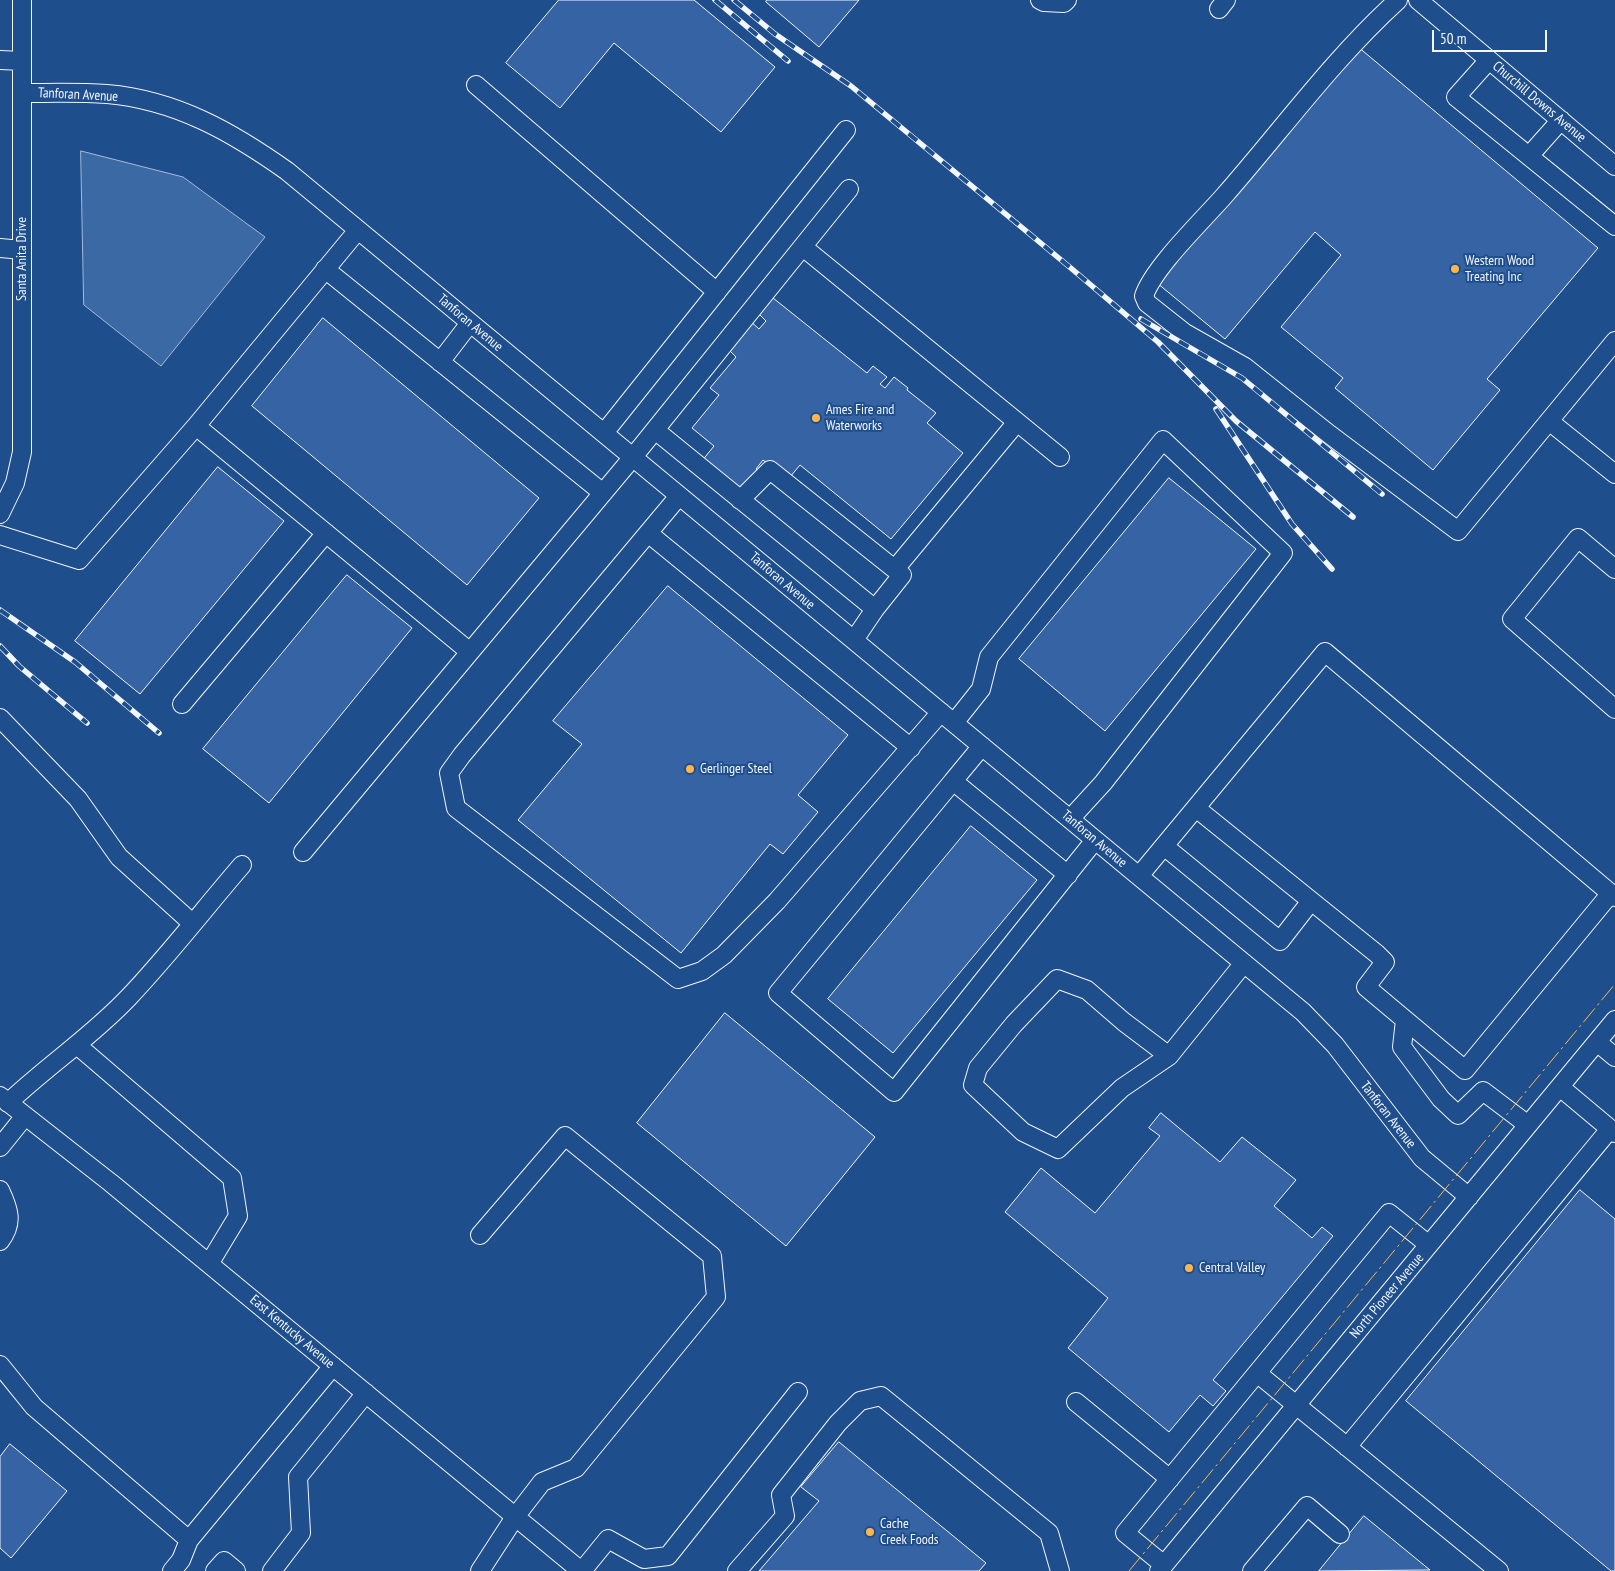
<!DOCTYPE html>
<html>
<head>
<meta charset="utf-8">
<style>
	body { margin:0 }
	#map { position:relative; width:1615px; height:1571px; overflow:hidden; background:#1f4e8c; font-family:"PT Sans Narrow",sans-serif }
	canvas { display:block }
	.scale { position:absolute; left:1432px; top:30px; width:115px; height:22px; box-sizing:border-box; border:2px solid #f2f6ff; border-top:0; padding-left:6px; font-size:15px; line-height:18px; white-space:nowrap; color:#f2f6ff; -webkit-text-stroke:4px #1f4e8c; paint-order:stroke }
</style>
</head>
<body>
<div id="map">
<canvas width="1615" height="1571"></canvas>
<div class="scale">50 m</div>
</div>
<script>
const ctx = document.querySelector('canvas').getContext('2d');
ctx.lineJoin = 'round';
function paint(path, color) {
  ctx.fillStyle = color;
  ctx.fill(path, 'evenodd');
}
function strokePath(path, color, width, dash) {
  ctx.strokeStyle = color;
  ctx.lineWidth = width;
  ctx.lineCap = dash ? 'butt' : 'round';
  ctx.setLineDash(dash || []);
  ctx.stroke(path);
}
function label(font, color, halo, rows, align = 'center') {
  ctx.font = font + ' "PT Sans Narrow",sans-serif';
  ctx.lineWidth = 4;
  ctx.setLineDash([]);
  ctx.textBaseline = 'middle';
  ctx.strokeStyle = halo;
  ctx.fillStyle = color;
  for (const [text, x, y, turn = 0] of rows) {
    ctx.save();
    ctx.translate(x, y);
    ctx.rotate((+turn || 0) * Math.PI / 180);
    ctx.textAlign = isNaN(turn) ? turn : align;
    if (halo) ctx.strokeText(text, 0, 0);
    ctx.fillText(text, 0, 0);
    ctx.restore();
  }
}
const water = new Path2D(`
	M81 151 183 177 265 237 161 366 84 305Z`);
paint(water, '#3b69a3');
strokePath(water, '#a8bbd7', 1);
const building = new Path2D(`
	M559 0H694L775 67 721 132 614 43 560 108 506 63Z
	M767 0H859L819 47 766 2Z
	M1357 46 1598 248 1487 379 1500 390 1433 470 1335 388 1343 378 1281 327 1341 255 1315 232 1225 339 1157 283Z
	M768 294 867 373 873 366 887 377 880 384 885 388 894 377 908 388 907 390 936 413 927 423 963 453 891 539 800 465 790 477H784L763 460 756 469 759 471 740 494 701 462 714 446 692 428 719 395 710 388 736 357 725 346 748 319 759 329 766 321 755 310Z
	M323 318 539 498 467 585 252 406Z
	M218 467 284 521 140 694 75 641Z
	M1169 478 1256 549 1105 731 1019 659Z
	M347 575 412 628 269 803 203 749Z
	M668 586 848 735 798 795 818 812 783 854 770 844 681 953 518 820 582 744 553 721Z
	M971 826 1037 880 893 1053 828 999Z
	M725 1013 875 1137 786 1246 637 1123Z
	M1161 1113 1220 1162 1242 1137 1296 1180 1274 1206 1312 1238 1322 1227 1333 1236 1213 1380 1226 1391 1213 1406 1200 1395 1169 1432 1068 1348 1108 1298 1005 1212 1041 1168 1095 1213 1160 1136 1149 1128Z
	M1580 1190 1615 1219V1571H1611L1406 1401Z
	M839 1442 986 1563 979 1571H759L819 1501 801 1487Z
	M10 1444 67 1491 11 1558 0 1548V1457Z
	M1364 1516 1430 1570 1319 1571Z`);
paint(building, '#3563a3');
strokePath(building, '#f2f6ff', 1);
const minor = new Path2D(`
	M1040 0 1044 2 1064 3 1067 0
	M1398 0C1333 59 1282 130 1224 196 1203 220 1153 268 1144 296L1147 303 1185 333 1245 367 1329 434 1458 531 1615 341
	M1418 0 1615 166
	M1219 9 1226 0
	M0 60 22 61
	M1489 60 1456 97 1615 226
	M476 85 717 292
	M22 93C50 93 79 92 107 94 176 100 232 132 287 171L1303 1012 1335 1045 1422 1158 1469 1197
	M1529 156 1561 120
	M358 230 196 426 470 652 633 457 849 189
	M803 247 1060 457
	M0 248 22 250
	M325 269 603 493
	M440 362 470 323
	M1549 421 1615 474
	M655 430 875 609
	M604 433 846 130
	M679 496 462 755 449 773 456 808 678 979 702 971 724 955 777 901 941 712
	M740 500 770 470 902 575 875 609 854 640
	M0 514 15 483 22 452V0
	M648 533 911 748
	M0 535 79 560 196 426
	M895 569 1017 422
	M1615 569 1578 538 1512 619 1615 709
	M182 704 326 533
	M0 718 78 799 119 857 192 923
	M954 723 981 689 989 657 1163 440 1283 553 1103 783 1070 819
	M953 781 982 746
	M1196 808 1377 954 1385 962 1366 987 1465 1070 1611 893
	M1164 846 1280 941 1311 901
	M303 852 470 652
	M1068 875 953 781 778 993 894 1092 1095 840
	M1139 876 1325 652 1615 897
	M1405 1020 1402 1047 1441 1099 1458 1115 1483 1091 1528 1125
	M1597 1042 1615 1057
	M78 1046 232 1178 238 1216 209 1264
	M1169 1056 1124 1022 1087 990 1057 979 1014 1024 978 1068 973 1085 1023 1132 1058 1149 1122 1088 1169 1056 1244 963
	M1560 1087 1615 1133
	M0 1096 111 1183 581 1571
	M8 1103C47 1066 91 1037 128 998 168 956 204 909 242 865
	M0 1147 25 1116
	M0 1190C9 1209 14 1223 0 1241
	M0 1365 34 1407 189 1540 333 1366
	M1257 1373 1499 1571
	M1076 1402 1170 1479
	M1347 1447 1610 1129
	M1164 1565 1125 1533 1389 1213 1429 1245
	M172 1571 181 1560 189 1540
	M215 1571 224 1561 236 1571
	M272 1571 301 1533 298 1477 366 1393
	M480 1571 515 1517 542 1482 576 1468 716 1297 712 1256 565 1136 480 1235
	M582 1571 608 1539 644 1559 668 1556 798 1392
	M737 1571 785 1516 781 1495 838 1423 860 1401 881 1396 1049 1533 1060 1571
	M1159 1571 1615 1020
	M1252 1571 1307 1506 1340 1534`);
strokePath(minor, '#f2f6ff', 20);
strokePath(minor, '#1f4e8c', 18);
const rail = new Path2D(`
	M715 0 788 61
	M734 0 775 34 851 86 1072 269 1158 342 1236 421 1353 517
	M1141 319 1242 378 1382 494
	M1216 409 1292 524 1332 569
	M0 610 75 662 159 733
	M0 646 19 666 87 723`);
strokePath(rail, '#f2f6ff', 5.5);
strokePath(rail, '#1f4e8c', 4, [11]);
strokePath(new Path2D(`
	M1129 1571 1615 984`), '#ffb74d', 1, [18, 4, 2.5, 4]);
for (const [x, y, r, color] of [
	[1455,269,5,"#ffb74d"],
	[816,418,5,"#ffb74d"],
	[690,769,5,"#ffb74d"],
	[1189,1268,5,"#ffb74d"],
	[870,1532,5,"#ffb74d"]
]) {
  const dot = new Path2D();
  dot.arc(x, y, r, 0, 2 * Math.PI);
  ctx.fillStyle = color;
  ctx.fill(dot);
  strokePath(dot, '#1f4e8c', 2);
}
label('14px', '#f2f6ff', '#1f4e8c', [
	["Tanforan Avenue",78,95,3],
	["Churchill Downs Avenue",1539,102,40],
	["Santa Anita Drive",22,259,-90],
	["Tanforan Avenue",470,323,40],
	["Tanforan Avenue",782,581,40],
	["Tanforan Avenue",1094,839,40],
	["Tanforan Avenue",1388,1115,52],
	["North Pioneer Avenue",1387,1296,-50],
	["East Kentucky Avenue",292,1332,40]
]);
label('14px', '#f2f6ff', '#1f4e8c', [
	["Western Wood",1465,261],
	["Treating Inc",1465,277],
	["Ames Fire and",826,410],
	["Waterworks",826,426],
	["Gerlinger Steel",700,769],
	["Central Valley",1199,1268],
	["Cache",880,1524],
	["Creek Foods",880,1540]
], 'left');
</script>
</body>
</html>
